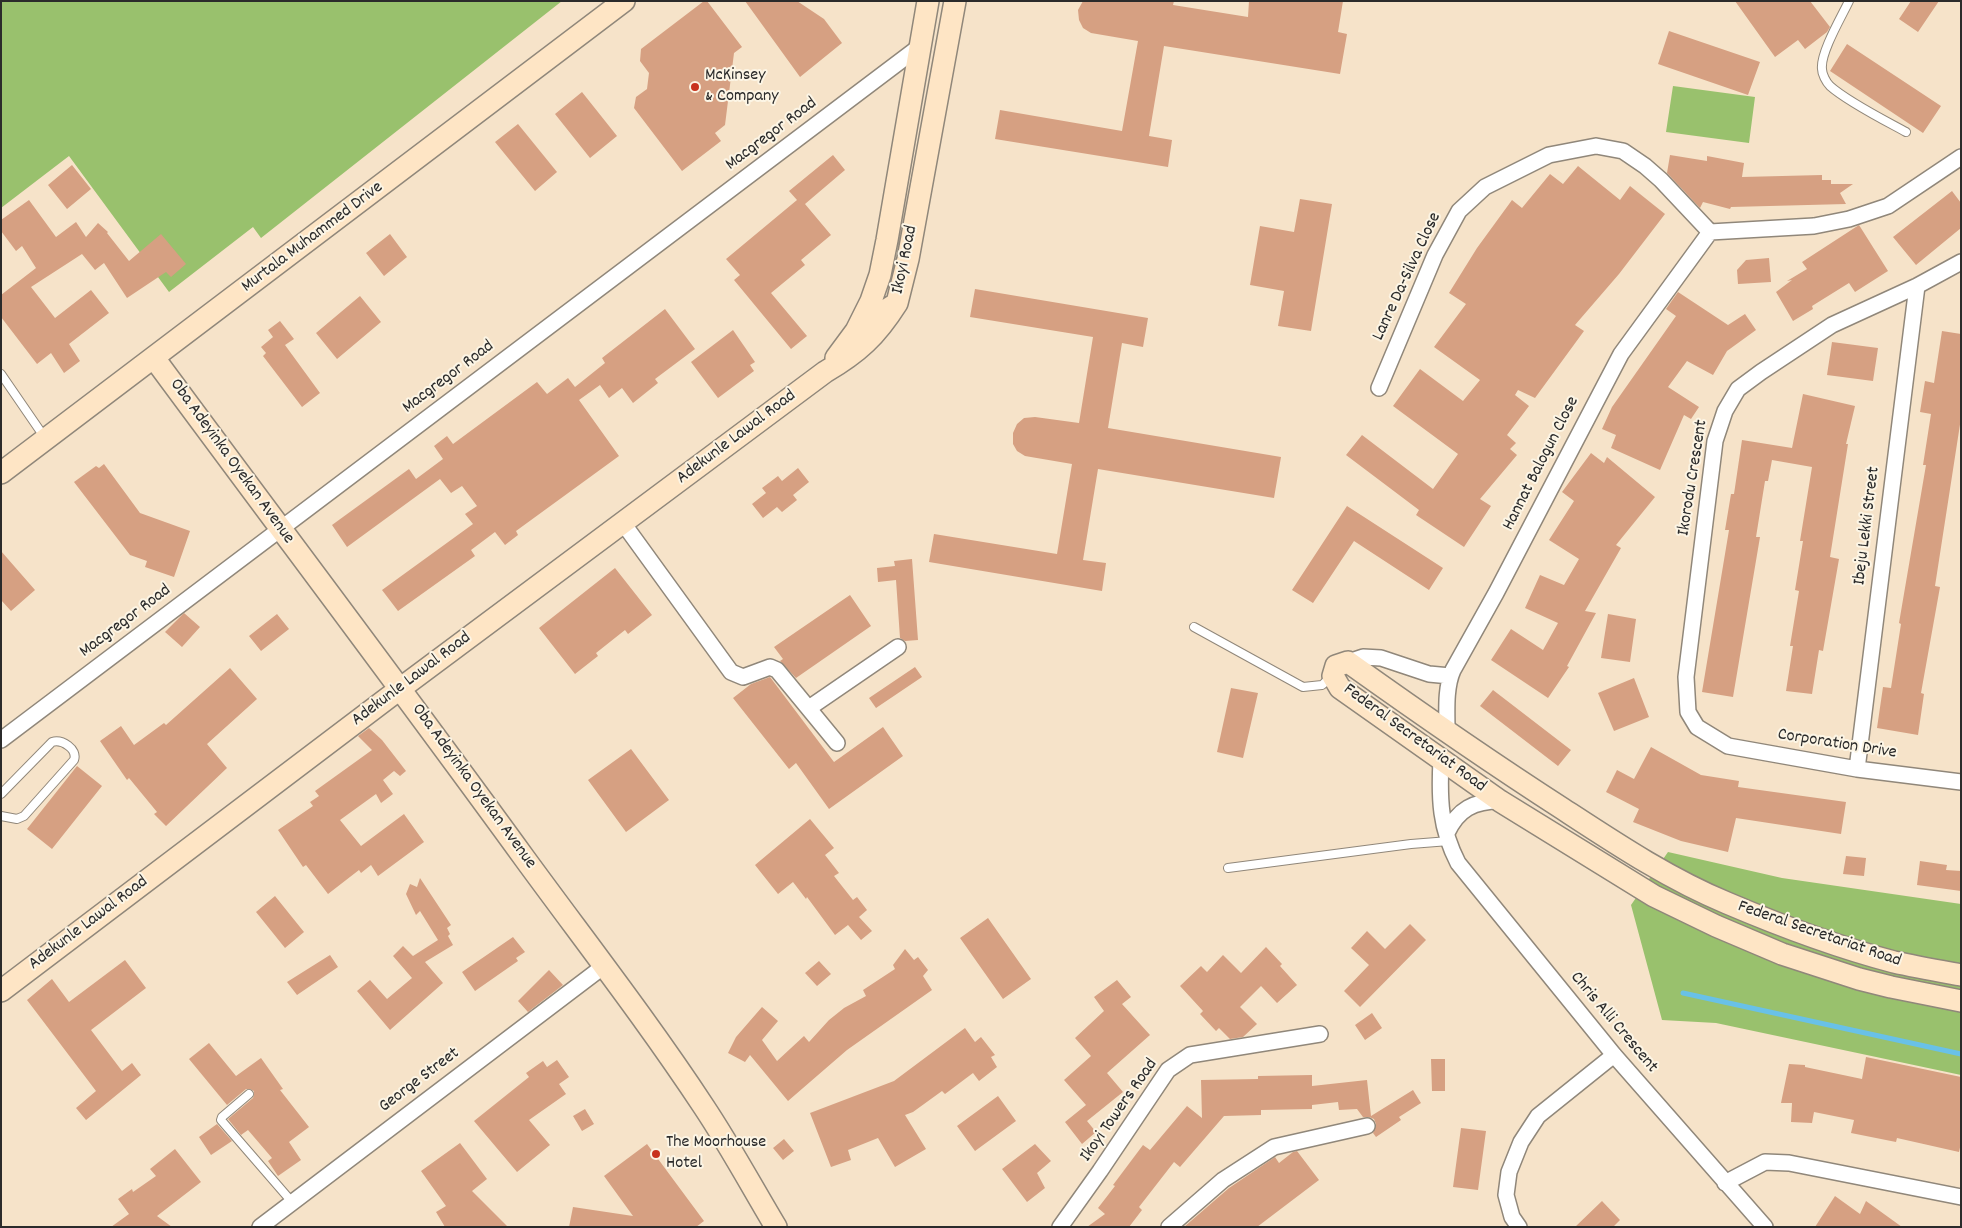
<!DOCTYPE html>
<html>
<head>
<meta charset="utf-8">
<style>
	body { margin:0 }
	#map { position:relative; width:1962px; height:1228px; overflow:hidden; background:#f6e3c9; font-family:Dekko,sans-serif }
	canvas { display:block }
	.frame { position:absolute; inset:0; border:2px solid #2b2b2b; pointer-events:none }
</style>
</head>
<body>
<div id="map">
<canvas width="1962" height="1228"></canvas>
<div class="frame"></div>
</div>
<script>
const ctx = document.querySelector('canvas').getContext('2d');
ctx.lineJoin = 'round';
function paint(path, color) {
  ctx.fillStyle = color;
  ctx.fill(path, 'evenodd');
}
function strokePath(path, color, width, dash) {
  ctx.strokeStyle = color;
  ctx.lineWidth = width;
  ctx.lineCap = dash ? 'butt' : 'round';
  ctx.setLineDash(dash || []);
  ctx.stroke(path);
}
function label(font, color, halo, rows, align = 'center') {
  ctx.font = font + ' Dekko,sans-serif';
  ctx.lineWidth = 4;
  ctx.setLineDash([]);
  ctx.textBaseline = 'middle';
  ctx.strokeStyle = halo;
  ctx.fillStyle = color;
  for (const [text, x, y, turn = 0] of rows) {
    ctx.save();
    ctx.translate(x, y);
    ctx.rotate((+turn || 0) * Math.PI / 180);
    ctx.textAlign = isNaN(turn) ? turn : align;
    if (halo) ctx.strokeText(text, 0, 0);
    ctx.fillText(text, 0, 0);
    ctx.restore();
  }
}
paint(new Path2D(`
	M1 1H562L261 238 253 227 169 292 69 156 1 208Z
	M1673 86 1755 97 1749 143 1666 132Z
	M1668 852 1782 878 1961 904V1075L1716 1023 1662 1020 1631 905Z`), '#99c16d');
strokePath(new Path2D(`
	M1683 993 1961 1054`), '#69c1e7', 5);
paint(new Path2D(`
	M704 1H707L742 47 734 53 725 125 715 133 721 141 682 171 634 108 636 97 647 89 649 73 640 61 641 49Z
	M745 1H797L824 19 842 43 800 77Z
	M1083 1H1174L1173 5 1248 17 1249 1H1343L1338 32 1347 34 1340 74 1164 46 1149 136 1172 140 1168 167 995 139 1000 110 1122 131 1138 41 1091 33 1083 28 1079 20 1078 10Z
	M1735 1H1810L1830 27 1827 32 1805 49 1798 40 1775 57Z
	M1911 1H1939L1918 32 1899 19Z
	M1669 31 1760 62 1748 95 1658 64Z
	M1847 44 1941 106 1923 133 1830 71Z
	M582 92 617 136 590 158 555 114Z
	M518 124 557 172 535 191 495 142Z
	M833 155 845 170 805 204 831 235 801 260 805 265 771 293 807 336 791 349 734 280 740 275 726 259 797 200 789 191Z
	M1670 155 1707 161V156L1744 163 1742 177 1822 175V180H1831V184H1853L1840 193 1846 204 1731 207 1730 209 1703 202 1700 208 1667 173Z
	M72 165 91 189 67 209 48 185Z
	M1578 166 1620 200 1630 186 1665 214 1619 274 1575 325 1584 331 1535 398 1518 390 1515 395 1529 406 1507 435 1516 443 1510 449 1517 455 1480 499 1491 506 1464 547 1416 515 1419 510 1346 455 1362 435 1433 489 1458 454 1393 406 1420 369 1463 401 1480 380 1434 347 1466 304 1449 293 1477 248 1512 200 1522 208 1550 174 1563 184Z
	M1952 191 1961 203V228L1916 265 1893 237Z
	M1300 199 1332 204 1311 331 1278 326 1284 291 1250 285 1260 226 1294 232Z
	M29 200 56 237 76 222 86 237 98 223 108 232 107 233 129 261 161 234 186 264 171 277 166 272 127 298 104 263 95 270 82 254 31 287 55 318 91 290 109 313 69 344 80 361 64 373 51 353 37 364 1 317V295L36 268 22 246 16 251 1 231V220Z
	M1859 225 1888 271 1855 292 1849 283 1812 306 1813 309 1793 321 1776 292 1792 280 1787 281 1807 269 1802 262Z
	M390 234 407 257 384 276 366 253Z
	M1769 258 1771 282 1738 284 1737 270 1746 260Z
	M975 289 1148 318 1143 347 1122 343 1108 428 1281 457 1274 498 1098 469 1083 560 1106 563 1102 591 929 562 934 534 1057 554 1072 464 1025 456 1017 451 1013 444V433L1017 424 1024 418 1035 417 1079 423 1093 337 970 317Z
	M1678 292 1728 325 1745 314 1756 330 1727 351 1713 375 1687 361 1668 387 1699 407 1691 419 1684 415 1660 470 1611 448 1616 435 1602 429 1612 407 1676 316 1666 309Z
	M360 296 381 322 337 359 316 333Z
	M665 309 695 349 655 379 658 383 633 403 622 388 609 398 600 385 579 400 619 456 516 531 518 535 505 545 495 532 471 550 475 556 398 611 382 590 473 524 465 514 477 506 462 486 451 493 440 479 347 547 332 525 409 469 416 479 443 459 434 446 447 436 453 444 537 382 547 394 568 378 575 387 605 363 602 358Z
	M280 321 294 339 285 345 320 393 302 407 263 356 266 353 261 347 273 337 268 330Z
	M733 330 755 362 750 365 754 371 718 398 691 362Z
	M1942 331 1961 334V418L1935 586 1940 587 1921 693 1924 694 1918 735 1877 728 1883 687 1891 688 1901 624 1899 623 1926 465H1923L1931 414 1920 412 1925 381 1934 383Z
	M1832 342 1878 348 1873 381 1827 375Z
	M1803 394 1855 406 1846 444H1848L1830 557 1839 559 1823 651 1819 650 1812 694 1786 691 1793 646H1790L1799 591 1795 590 1803 541H1800L1812 467 1772 460 1768 481H1765L1756 537H1760L1733 697 1702 692 1729 530H1725L1731 494H1734L1742 440 1792 448Z
	M1591 453 1604 463 1607 457 1655 497 1616 545 1621 548 1585 611 1596 613 1567 666 1569 667 1548 698 1491 660 1511 629 1543 650 1558 623 1525 608 1540 575 1564 585 1579 559 1549 540 1574 501 1562 492Z
	M104 464 140 513 190 531 174 577 145 567 147 561 130 555 74 482 96 466 99 468Z
	M798 468 809 482 793 495 797 500 782 512 777 507 763 518 752 504 766 493 762 488 778 476 782 481Z
	M1347 506 1443 568 1429 590 1354 541 1313 603 1292 590Z
	M1 551 35 590 11 611 1 600Z
	M912 559 918 640 905 641 900 638 896 580 878 582 877 568 895 566 894 561Z
	M615 568 652 615 628 634 625 630 596 653 598 656 575 674 539 628Z
	M850 595 871 626 796 678 780 661 783 659 774 647Z
	M184 613 200 627 182 647 165 632Z
	M277 614 289 629 261 651 249 636Z
	M1608 614 1636 619 1630 662 1601 658Z
	M915 667 922 677 876 708 869 698Z
	M230 668 257 699 207 744 227 768 166 826 154 814 157 812 129 778 127 780 100 741 121 726 134 745 164 723 166 725Z
	M770 677 834 762 883 727 903 756 829 809 796 763 789 769 733 698 751 684Z
	M1634 678 1649 717 1614 731 1598 693Z
	M1231 688 1258 693 1243 758 1217 752Z
	M1493 690 1571 750 1558 766 1480 706Z
	M369 728 382 740 406 771 400 776 394 771 383 780 393 794 381 803 376 794 340 820 361 846 404 814 424 842 378 876 371 865 361 873 359 870 328 894 306 865 303 867 278 830 313 806 310 802 319 796 315 791 372 750 358 736Z
	M1651 747 1701 775 1739 781 1738 787 1846 802 1841 834 1736 818 1728 852 1681 841 1633 822 1639 809 1606 792 1617 770 1634 779Z
	M631 749 669 800 626 832 588 780Z
	M77 766 102 786 52 849 27 829Z
	M810 819 834 848 825 855 839 873 834 876 853 900 857 897 867 910 859 917 872 931 861 940 848 925 835 935 807 897 806 899 793 882 778 894 755 865Z
	M1846 856 1866 858 1864 876 1843 874Z
	M1920 861 1947 865 1946 870 1961 871V891L1917 885Z
	M420 878 451 925 447 928 450 934 448 936 453 945 425 962 443 983 390 1030 357 991 370 980 387 999 412 978 393 956 403 946 413 956 438 940 420 911 416 915 406 894 410 884 417 887Z
	M275 896 304 932 285 948 256 912Z
	M988 918 1031 979 1003 999 960 938Z
	M1410 924 1426 940 1360 1007 1344 991 1369 965 1351 948 1367 931 1385 949Z
	M513 937 525 952 516 958 518 961 475 991 462 972Z
	M1266 947 1282 964 1280 966 1297 985 1277 1003 1261 986 1240 1007 1257 1024 1243 1037 1230 1039 1219 1028 1216 1031 1200 1014 1203 1011 1180 986 1201 966 1207 972 1223 955 1241 973Z
	M905 949 914 960 918 957 928 970 923 976 932 990 847 1050 788 1101 750 1055 745 1062 728 1053 736 1037 762 1007 778 1021 762 1040 777 1061 804 1036 809 1042 829 1020 844 1008 866 996 863 990 895 969 893 965Z
	M330 955 338 967 297 995 287 982Z
	M125 960 146 988 91 1030 122 1071 132 1063 141 1075 86 1120 76 1108 96 1091 27 1000 52 979 69 1002Z
	M819 961 831 974 817 986 805 973Z
	M549 970 563 985 528 1012 518 1001Z
	M1117 980 1131 997 1122 1004 1150 1035 1107 1073 1123 1092 1087 1121 1096 1132 1082 1144 1065 1122 1086 1105 1064 1080 1091 1056 1075 1038 1104 1011 1094 997Z
	M1372 1013 1382 1028 1365 1040 1355 1025Z
	M965 1028 975 1042 981 1037 995 1055 991 1057 997 1067 979 1081 973 1073 945 1094 942 1091 913 1112 905 1115 926 1149 895 1167 878 1138 848 1150 851 1160 831 1167 810 1113 894 1081Z
	M209 1043 236 1076 261 1058 283 1089 280 1090 309 1127 289 1142 301 1160 278 1176 268 1161 272 1158 248 1130 241 1135 228 1119 253 1098 254 1095V1091L250 1089H246L227 1105 189 1059Z
	M1866 1057 1961 1077V1143L1959 1152 1897 1138 1896 1142 1851 1133 1854 1120 1814 1112 1812 1123 1791 1122 1792 1103H1781L1789 1064 1805 1065V1067L1862 1079Z
	M1431 1059H1445V1091H1432Z
	M557 1060 569 1077 559 1084 566 1094 529 1120 550 1145 517 1172 474 1121 529 1077 526 1073 543 1061 547 1067Z
	M1312 1075V1086L1367 1080 1371 1116 1413 1090 1421 1103 1399 1117 1401 1120 1376 1137 1373 1133 1376 1124 1374 1119 1369 1117H1363L1357 1109 1339 1110 1338 1102 1312 1105V1109L1261 1110V1115L1224 1116 1180 1167 1174 1162 1139 1207 1142 1210 1129 1227H1087L1105 1214 1098 1208 1115 1186 1113 1185 1143 1145 1150 1150 1187 1106 1202 1118 1201 1080 1258 1079V1076Z
	M998 1096 1016 1121 975 1151 957 1126Z
	M585 1109 594 1124 582 1131 573 1116Z
	M217 1124 232 1141 211 1155 199 1137Z
	M1461 1128 1486 1131 1478 1190 1453 1187Z
	M784 1139 794 1151 783 1160 773 1148Z
	M460 1143 487 1179 472 1191 508 1227H445L436 1212 446 1206 421 1171Z
	M647 1144 704 1221 696 1227H569L573 1207 633 1216 604 1176Z
	M1035 1144 1051 1161 1037 1173 1045 1188 1027 1202 1002 1169Z
	M175 1149 201 1182 157 1216 172 1227H111L129 1214 118 1199 132 1189 133 1192 156 1176 150 1169Z
	M1297 1151 1319 1180 1257 1227H1184L1229 1188 1275 1157 1279 1163 1293 1152Z
	M1835 1196 1860 1214 1866 1201 1902 1227H1815Z
	M1602 1201 1620 1220 1613 1227H1575Z`), '#d6a082');
const lane = new Path2D(`
	M1849 1C1842 16 1820 53 1822 69 1822 74 1826 82 1830 86 1848 102 1884 120 1906 132
	M1 374 45 438
	M1194 627 1303 687 1322 685 1331 677
	M1 794 52 742C62 739 78 749 74 760L24 816 17 819 1 816
	M1228 868 1411 844 1449 841
	M249 1094 222 1117 221 1120 292 1202`);
const street = new Path2D(`
	M1710 232 1814 226 1849 219 1888 206 1961 157
	M1961 262 1917 286 1832 325 1761 372 1738 389 1725 411 1715 441 1686 677 1688 712 1697 727 1728 746 1857 769 1961 782
	M1379 388 1435 255 1459 211 1485 187 1549 155 1596 146 1623 151 1645 166 1661 180 1710 232
	M623 523 731 672 743 677 770 667 777 670 837 743
	M1348 662 1363 657 1381 658 1429 674 1450 676
	M809 708 898 647
	M1447 731C1447 712 1445 688 1453 670L1496 593 1621 354 1710 232
	M1 740 919 47
	M1441 760C1439 799 1440 828 1458 863L1614 1055 1765 1227
	M1857 769 1917 286
	M1447 833C1458 809 1474 801 1500 801
	M1725 1183 1765 1162 1789 1163 1961 1197
	M260 1227 604 966
	M1060 1227 1100 1171 1168 1070 1190 1055 1320 1034
	M1169 1227 1223 1180 1274 1147 1367 1126
	M1519 1227 1512 1217 1506 1195 1509 1172 1521 1142 1538 1116 1614 1055`);
const secondary = new Path2D(`
	M928 1 887 240 880 275 871 301 875 308 883 312 897 303 908 259 955 1
	M154 358C278 526 403 691 525 859 585 941 648 1022 704 1107 730 1146 752 1187 776 1227
	M836 358 856 331 871 301
	M1 473 624 1
	M1961 975C1939 971 1916 967 1894 962 1837 947 1781 926 1727 903 1669 879 1615 843 1563 809 1490 762 1418 712 1348 662L1336 666 1333 676 1340 688 1500 801 1654 896 1716 926 1782 954 1859 979 1891 987 1961 1001
	M1 991 401 688 825 372C859 352 876 336 897 303`);
strokePath(lane, '#90877a', 10);
strokePath(street, '#90877a', 18);
strokePath(secondary, '#90877a', 24);
strokePath(lane, '#fff', 8);
strokePath(street, '#fff', 15);
strokePath(secondary, '#fee5c5', 21);
for (const [x, y, r, color] of [
	[695,87,5,"#c8321e"],
	[656,1154,5,"#c8321e"]
]) {
  const dot = new Path2D();
  dot.arc(x, y, r, 0, 2 * Math.PI);
  ctx.fillStyle = color;
  ctx.fill(dot);
  strokePath(dot, '#fcf5e5', 2);
}
label('18px', '#2b2b2b', '#fcf5e5', [
	["McKinsey",705,77],
	["& Company",705,98],
	["The Moorhouse",666,1144],
	["Hotel",666,1165]
], 'left');
label('18px', '#2b2b2b', '#fcf5e5', [
	["Macgregor Road",772,135,-37],
	["Murtala Muhammed Drive",313,238,-37],
	["Ikoyi Road",906,260,-78],
	["Lanre Da-Silva Close",1408,277,-65],
	["Macgregor Road",449,378,-37],
	["Adekunle Lawal Road",737,438,-37],
	["Oba Adeyinka Oyekan Avenue",231,462,54],
	["Hannat Balogun Close",1542,464,-63],
	["Ikorodu Crescent",1694,478,-81],
	["Ibeju Lekki Street",1868,526,-83],
	["Macgregor Road",126,622,-37],
	["Adekunle Lawal Road",412,680,-37],
	["Federal Secretariat Road",1414,739,36],
	["Corporation Drive",1837,745,9],
	["Oba Adeyinka Oyekan Avenue",473,787,54],
	["Adekunle Lawal Road",89,924,-37],
	["Federal Secretariat Road",1819,935,19],
	["Chris Alli Crescent",1613,1023,50],
	["George Street",420,1081,-37],
	["Ikoyi Towers Road",1120,1111,-55]
]);
</script>
</body>
</html>
